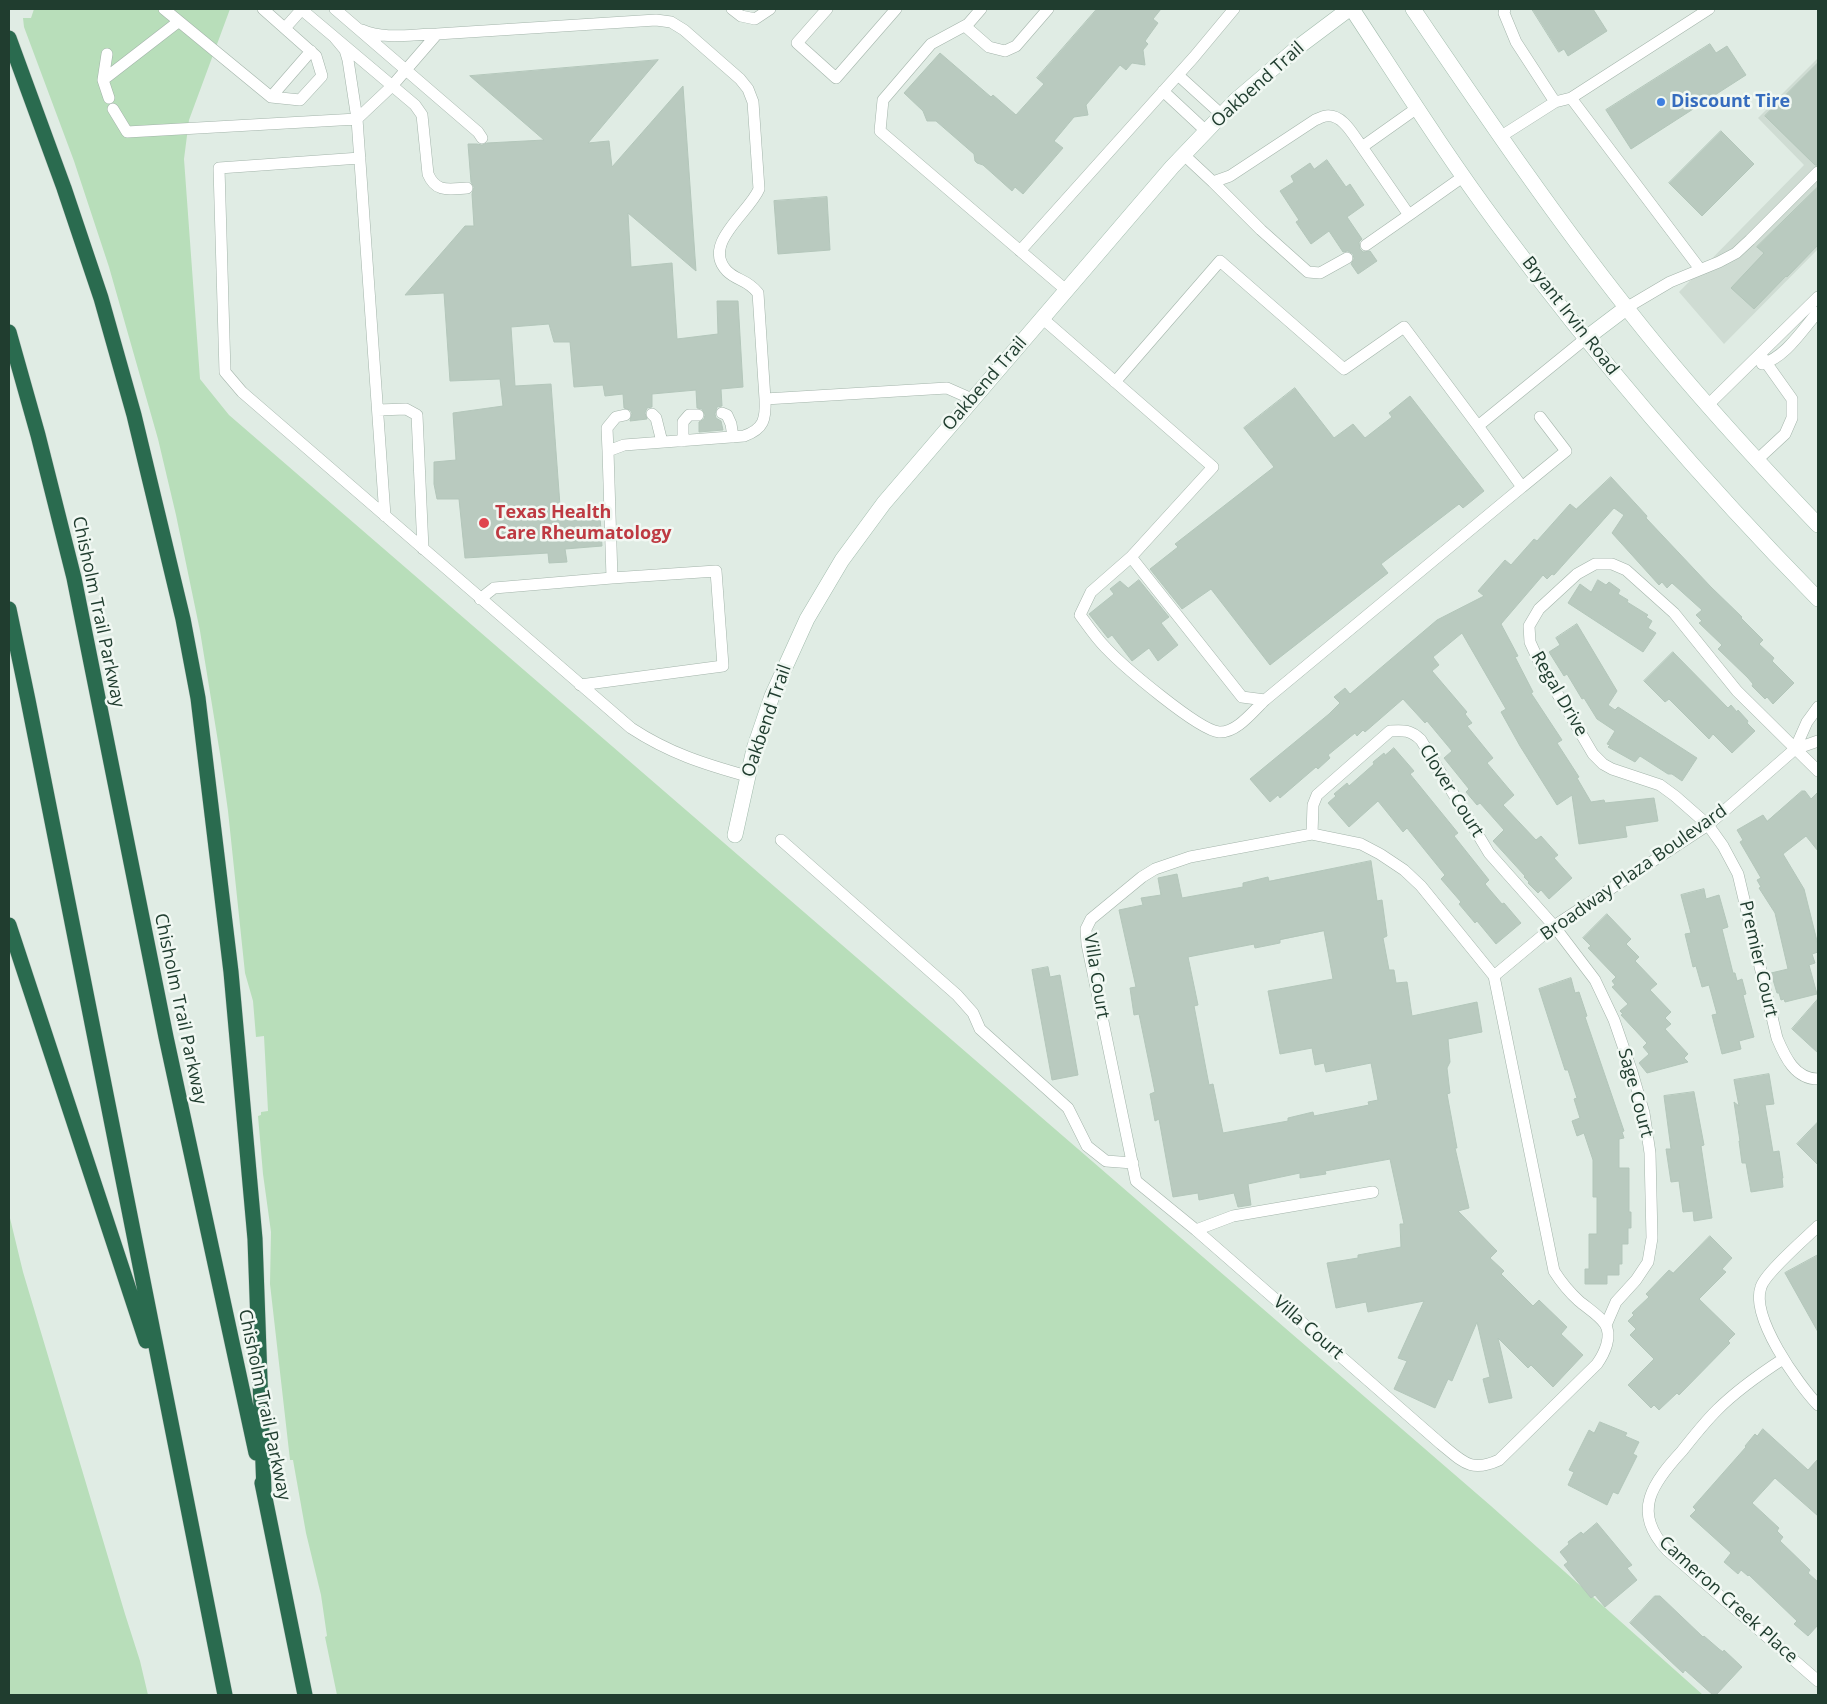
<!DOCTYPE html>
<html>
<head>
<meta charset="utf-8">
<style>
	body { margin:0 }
	#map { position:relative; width:1827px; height:1704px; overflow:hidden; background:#e0ece4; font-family:"Open Sans",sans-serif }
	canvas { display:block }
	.frame { position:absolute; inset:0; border:10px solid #203d2f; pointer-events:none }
</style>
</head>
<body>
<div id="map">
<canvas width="1827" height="1704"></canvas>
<div class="frame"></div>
</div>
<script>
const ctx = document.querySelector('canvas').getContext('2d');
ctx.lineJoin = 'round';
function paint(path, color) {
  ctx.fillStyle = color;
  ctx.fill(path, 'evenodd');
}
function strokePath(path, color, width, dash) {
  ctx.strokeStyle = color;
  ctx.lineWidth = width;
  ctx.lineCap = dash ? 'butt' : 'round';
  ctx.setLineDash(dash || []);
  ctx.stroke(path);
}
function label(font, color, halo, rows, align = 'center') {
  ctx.font = font + ' "Open Sans",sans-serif';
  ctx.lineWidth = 5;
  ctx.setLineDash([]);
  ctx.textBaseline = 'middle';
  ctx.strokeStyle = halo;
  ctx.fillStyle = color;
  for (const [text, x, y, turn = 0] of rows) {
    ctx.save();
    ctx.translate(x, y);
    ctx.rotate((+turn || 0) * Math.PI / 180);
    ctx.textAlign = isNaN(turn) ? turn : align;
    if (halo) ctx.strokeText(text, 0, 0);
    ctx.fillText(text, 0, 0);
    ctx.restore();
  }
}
paint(new Path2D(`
	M1818 58V249L1724 344 1679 292 1804 165 1758 118Z`), '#cfdcd3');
paint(new Path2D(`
	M34 9H230L189 120 184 159 200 379 229 415 1491 1506 1703 1695H337L325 1637 327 1636 321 1595 306 1533 293 1460H290L270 1284 271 1232 263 1174 258 1116 261 1115V1112L268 1111 264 1036 256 1037 253 1001 245 973 228 811 220 754 200 631 176 515 158 439 109 267 74 161 24 27 23 18H31Z
	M9 1214 23 1272 125 1614 140 1661 148 1695H9Z`), '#b8deba');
const building = new Path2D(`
	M1097 9H1161L1153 19 1158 23 1145 41 1148 44 1143 50 1145 65 1132 63 1126 70 1120 65 1086 105 1088 115 1074 117 1054 141 1063 148 1023 194 1015 187 1012 191 983 165 977 163 975 161 974 154 936 121H927L923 111 904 93 940 53 991 97 993 95 1016 115 1044 84 1037 78Z
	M1532 9H1593L1607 31 1568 56 1564 49 1559 52Z
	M1710 44 1716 53 1727 46 1746 75 1631 149 1606 110Z
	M658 60 588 143 609 141 612 167 683 86 696 271 628 213 631 267 672 263 677 339 718 334 717 301H738L743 387 721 389 722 406 717 407 715 414 716 418 721 421 723 430 699 432V422L704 419 705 415 702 409 697 408 696 390 652 394V407L647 408 645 413 647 419 630 421 632 413 630 410 624 408 623 394 605 396 603 385 574 387 570 342H554L549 324 511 327 515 386 551 384 561 519 600 516 602 546 565 549 567 562 549 563 548 553 465 558 459 499H437L434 484V462L456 460 453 413 503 406 500 379 450 381 444 293 405 295 465 226H474L472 194 474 187 471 182 468 144H477L482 145 487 143 544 140 470 76Z
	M1818 63V165H1815L1765 116Z
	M1721 131 1754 164 1702 216 1669 183Z
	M1327 160 1346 187 1350 184 1364 205 1347 217 1362 239 1359 242 1360 249 1363 252 1370 251 1377 261 1358 274 1351 264 1354 259 1353 254 1348 251 1343 252 1329 231 1311 244 1296 222 1299 220 1280 191 1294 182 1291 176 1310 163 1314 169Z
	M1818 187V245L1787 277 1786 276 1754 309 1731 288 1764 253 1757 247Z
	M827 197 830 250 778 254 774 201Z
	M1295 388 1334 438 1353 424 1365 438 1392 417 1389 413 1410 396 1484 491 1463 508 1459 504 1381 564 1388 573 1270 665 1211 589 1182 609 1150 569 1178 547 1175 544 1274 467 1244 428Z
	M1611 477 1647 516 1646 518 1711 587 1742 617 1741 618 1763 640 1759 644 1774 658 1772 661 1794 683 1773 704 1767 697 1765 699 1752 686 1753 684 1748 678 1718 649 1722 645 1699 623 1702 621 1696 615 1702 610 1672 583 1667 588 1662 582 1659 585 1612 533 1624 515 1614 508 1554 575 1552 574 1547 579 1543 575 1501 624 1518 656 1515 657 1533 692 1531 693 1562 740 1557 743 1579 777 1577 778 1591 802 1604 800 1605 803 1654 798 1658 821 1625 826 1627 837 1579 844 1572 795 1557 805 1520 746 1501 712 1506 709 1462 633 1433 657 1439 665 1432 671 1467 712 1465 714 1472 723 1467 726 1493 758 1487 763 1514 795 1503 805 1536 840 1541 836 1558 855 1554 858 1572 878 1549 899 1541 890 1538 893 1528 883 1529 882 1524 877 1525 876 1493 841 1504 830 1480 803 1477 805 1466 792 1469 789 1444 758 1452 751 1427 721 1425 723 1403 699 1365 732 1363 730 1357 736 1355 733 1328 755 1330 758 1318 769 1316 767 1280 798 1278 795 1270 802 1250 779 1329 714 1340 703 1334 697 1345 688 1350 694 1437 620 1484 596 1478 591 1505 560 1511 565 1534 539 1537 541 1570 504 1576 509Z
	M1139 580 1169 617 1161 623 1178 645 1158 661 1149 648 1132 661 1112 635 1108 638 1089 614 1114 594 1110 589 1120 581 1128 588Z
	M1598 580 1606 585 1609 582 1620 590 1618 594 1628 600 1627 602 1648 615 1646 617 1652 621 1648 628 1656 633 1643 652 1568 603 1580 584 1591 592Z
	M1577 624 1617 691 1608 705 1615 710 1618 707 1697 758 1682 781 1672 774H1668L1640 756 1635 762 1608 747 1610 745 1607 744 1615 731 1597 719 1584 698 1582 699 1567 674 1564 676 1549 652 1560 645 1556 638Z
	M1673 652 1728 708 1731 705 1737 712 1738 710 1748 721 1747 723 1755 731 1732 753 1713 734 1709 739 1669 699 1665 702 1644 681Z
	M1394 748 1414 771 1410 774 1458 833 1454 836 1489 880 1485 884 1502 904 1504 903 1521 923 1496 944 1477 921 1475 923 1459 904 1461 902 1441 879 1445 875 1407 828 1403 832 1378 801 1349 827 1328 803 1336 796 1334 794 1347 783 1349 786 1374 764 1373 762 1384 753 1385 755Z
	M1802 791H1805L1811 799 1818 792V851L1806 836 1783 854 1804 889 1818 945V952L1812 954 1815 963 1809 965 1817 994 1785 1002 1784 999 1781 1000 1779 993H1777L1771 973 1788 969 1775 913 1759 888 1761 887 1757 880 1761 878 1740 842 1743 840 1737 830 1763 815 1767 821Z
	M1371 861 1377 901 1382 900 1387 936 1383 938 1389 970H1394L1396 983 1407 982 1412 1016 1477 1002 1482 1032 1448 1039 1450 1062 1447 1068 1450 1093 1447 1094 1457 1148H1455L1469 1208 1458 1211 1497 1251 1490 1258 1504 1271 1501 1274 1533 1306 1539 1300 1567 1327 1561 1334 1583 1355 1553 1387 1531 1365 1528 1368 1498 1338 1512 1398 1489 1403 1483 1379 1490 1377 1477 1322 1452 1381 1448 1379 1435 1408 1394 1389 1407 1361 1398 1358 1424 1301 1368 1312 1366 1302 1336 1308 1327 1263 1358 1258V1255L1401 1247 1400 1224H1404L1390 1159 1325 1171 1326 1174 1300 1178V1173L1248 1184 1251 1205 1238 1207 1234 1193 1199 1200 1198 1193 1173 1197 1159 1119 1155 1121 1150 1094 1155 1092 1139 1014 1134 1015 1130 988 1136 987 1119 910 1143 905 1141 898 1161 895 1158 878 1177 874 1182 898 1243 887V883L1268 877 1269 881ZM1324 931 1333 979 1268 991 1280 1054 1312 1048 1315 1065 1324 1063 1326 1072 1371 1063 1378 1100 1368 1102 1369 1105 1314 1116 1313 1112 1288 1118V1121L1223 1133 1213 1084 1209 1085 1194 1006 1198 1005 1188 957 1254 944 1255 948 1280 943V940Z
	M1704 889 1706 899 1719 895 1728 927 1722 929 1733 973H1735L1737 981 1742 979 1746 994 1743 995 1754 1037 1739 1041 1741 1049 1722 1054 1712 1015 1717 1014 1709 985 1702 987 1696 966 1693 967 1685 934 1691 933 1681 895Z
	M1607 914 1631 939 1626 944 1639 957 1635 961 1657 984 1650 990 1671 1012 1665 1018 1671 1024 1665 1029 1688 1054 1684 1058 1688 1062 1647 1073 1639 1063 1649 1054 1643 1047 1647 1043 1621 1015 1623 1014 1620 1011 1628 1004 1612 987 1615 985 1612 981 1616 977 1588 948 1591 946 1583 938Z
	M1048 967 1050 977 1060 975 1078 1075 1052 1080 1032 970Z
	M1571 978 1575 993 1579 992 1587 1016 1585 1017 1624 1131 1622 1132 1624 1138 1619 1139V1168H1629V1212H1631V1228H1628V1244H1622V1264H1619V1275H1607V1284H1585V1269H1589V1234H1597V1197H1593V1160L1584 1133 1577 1136 1572 1121 1580 1118 1574 1099 1577 1098 1568 1070H1565L1539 989Z
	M1818 999V1053L1792 1029Z
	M1769 1074 1774 1104 1765 1105 1773 1152 1779 1151 1783 1178H1782L1783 1187 1751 1192 1746 1163H1742L1739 1141H1740L1734 1102 1739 1106 1734 1080Z
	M1694 1092 1704 1145 1701 1146 1712 1218 1694 1221 1693 1211 1683 1212 1679 1181 1671 1182 1666 1149H1671L1664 1096Z
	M1818 1122V1165L1797 1144Z
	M1710 1236 1732 1258 1722 1269 1726 1272 1699 1299 1735 1334 1728 1341 1730 1343 1679 1395 1677 1393 1659 1410 1654 1405 1651 1408 1628 1385 1654 1359 1630 1335 1636 1329 1628 1321 1634 1315 1632 1313 1649 1297 1646 1294 1669 1270 1673 1273Z
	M1818 1255V1332L1785 1273Z
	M1600 1422 1627 1433 1625 1436 1639 1442 1633 1454 1637 1456 1618 1494 1613 1492 1607 1505 1568 1485 1574 1472 1569 1470 1589 1430 1594 1433Z
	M1763 1429 1808 1470 1818 1459V1516L1775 1478 1752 1503 1779 1528 1777 1531 1783 1537 1780 1541 1810 1570 1808 1573 1818 1582V1625L1808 1636 1794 1624 1797 1621 1749 1575 1748 1576 1741 1570 1738 1574 1724 1562 1731 1553 1690 1516 1696 1510 1693 1507 1746 1447 1745 1446 1755 1434 1757 1436Z
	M1597 1523 1632 1565 1627 1568 1637 1580 1605 1607 1595 1595 1591 1598 1564 1565 1568 1562 1560 1552 1569 1544 1568 1542 1581 1532 1583 1534Z
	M1655 1596H1660L1703 1637 1704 1636 1719 1649 1723 1652 1724 1650 1742 1667 1716 1695H1713L1685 1670 1683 1673 1630 1623Z`);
paint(building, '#b9cabf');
strokePath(building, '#b3c6ba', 1);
const lane = new Path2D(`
	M164 9 271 97 300 100 322 76 316 56 263 9
	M301 9 415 105 422 115 428 174C436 193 449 189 467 188
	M335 9 478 132 482 138
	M732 9 741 16 755 19 770 9
	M827 9 797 43 836 78 896 9
	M981 9 968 24 931 44 883 100 880 131 1066 290
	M1505 9 1504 13 1516 42 1555 102
	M965 26 989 47 1005 51 1016 46 1048 9
	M285 28 302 9
	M362 30C384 40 413 34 437 34
	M107 54 103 80 109 98
	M1178 75 1222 115
	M103 80 178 22
	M1163 91 1206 131
	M271 97 311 51
	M1571 98 1709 9
	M113 109 127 132 357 119 348 60 345 50 335 38
	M1500 137 1555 102 1571 98 1700 269
	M1362 147 1409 215 1464 176
	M1184 155 1213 182 1230 176 1315 120C1318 119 1323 116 1326 116 1343 114 1353 135 1362 147L1417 108
	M360 158 219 168 225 372 242 392 631 728C669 753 704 764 747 776
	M1213 182 1261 230 1308 272 1320 273 1347 258
	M1366 245 1409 215
	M1020 251 1194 57 1234 9
	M1626 308 1670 282 1719 262 1736 253 1750 240 1818 172
	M1042 318 1213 467 1131 557 1242 697 1265 700 1522 487 1478 426 1585 339
	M1762 364C1786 357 1802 330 1818 312
	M1115 382 1220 261 1344 369 1404 327 1478 426
	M1708 405 1818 297
	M378 410 406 409 417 415 423 549
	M722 413 727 415 731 424 733 437
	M652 414 656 418 662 442
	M683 441V422L689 415H698
	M608 451 607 428 616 417 625 415
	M1757 460 1785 434 1792 418V399L1760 354
	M1522 487 1566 451 1540 417
	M385 516 357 119 392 86 437 34 656 20 671 22 684 30 740 79 748 89 753 102 759 189C749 213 701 244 727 271 737 281 747 279 758 293L765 399 947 388 972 399
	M1131 557 1091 592 1080 615C1088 626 1096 638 1106 648 1123 666 1198 730 1219 732 1237 733 1253 711 1265 700
	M480 599 494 588 612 578 608 451 624 445 744 436C764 429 766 419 765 399
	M580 685 723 666 716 571 612 578
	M1795 749 1807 722 1818 707
	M1818 771 1737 691 1674 613 1626 570 1612 564H1595L1577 574 1539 609 1529 626 1530 642 1541 666 1593 754 1603 764 1612 769 1660 785 1675 796 1708 825 1723 846 1738 874 1777 1038C1785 1057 1795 1079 1818 1079
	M1312 834 1361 844 1380 854 1404 870 1421 886 1494 976 1554 1271C1561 1282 1569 1292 1579 1301 1587 1308 1599 1315 1605 1324 1613 1336 1604 1354 1597 1364L1499 1460C1471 1473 1463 1462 1441 1444L1196 1230 1136 1181 1087 944 1086 929 1091 919 1142 877 1155 869 1190 857Z
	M1312 834 1313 805 1317 795 1390 731C1404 730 1411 730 1421 740L1489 853 1554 926 1595 980 1614 1020 1632 1072 1644 1113 1650 1153 1652 1238 1648 1262 1636 1280 1616 1302 1606 1325
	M781 840 957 995 973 1013 980 1029 1068 1108 1087 1146 1106 1161 1133 1163
	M1494 976 1554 926 1708 825 1795 749 1818 741
	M1818 1226C1806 1238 1765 1273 1761 1287 1750 1317 1798 1384 1818 1405
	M1196 1230 1233 1216 1373 1192
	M1783 1359C1760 1374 1737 1390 1717 1410 1704 1423 1693 1437 1682 1451 1670 1464 1655 1481 1650 1498 1644 1518 1654 1536 1667 1550L1818 1681`);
const secondary = new Path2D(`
	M1352 9C1400 82 1446 155 1498 225 1596 357 1703 482 1818 599
	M1413 9C1482 110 1550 211 1626 307 1685 383 1751 455 1818 525
	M1585 339 1626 308
	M735 835 754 749 772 696 807 619 842 560 884 503 1172 167 1236 100 1297 48 1349 9`);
const highway = new Path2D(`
	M9 38 64 188 101 298 134 415 160 523 183 619 198 698 231 972 255 1239 264 1492
	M9 332 38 435 74 578 166 1037 256 1453
	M9 609 28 700 225 1695
	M9 925 146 1341
	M262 1483 305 1695`);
strokePath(lane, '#a3b4aa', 12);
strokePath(secondary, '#a1bbac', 16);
strokePath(highway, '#c1c9c5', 16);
strokePath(lane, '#fff', 11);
strokePath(secondary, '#fff', 15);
strokePath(highway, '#2a6b4f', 15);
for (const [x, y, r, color] of [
	[1661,102,5,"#3f7fe0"],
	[484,523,6,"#e0444e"]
]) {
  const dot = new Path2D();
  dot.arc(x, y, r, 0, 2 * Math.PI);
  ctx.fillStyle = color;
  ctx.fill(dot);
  strokePath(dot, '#f1f8f3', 2);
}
label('18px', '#203d2f', '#f1f8f3', [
	["Oakbend Trail",1258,85,-42],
	["Bryant Irvin Road",1570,316,52],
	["Oakbend Trail",985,384,-49],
	["Chisholm Trail Parkway",98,612,78],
	["Regal Drive",1559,694,60],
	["Oakbend Trail",767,721,-71],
	["Clover Court",1451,791,58],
	["Broadway Plaza Boulevard",1634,873,-35],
	["Premier Court",1758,959,77],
	["Villa Court",1096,976,81],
	["Chisholm Trail Parkway",180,1009,78],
	["Sage Court",1635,1093,75],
	["Villa Court",1308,1328,41],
	["Chisholm Trail Parkway",264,1405,78],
	["Cameron Creek Place",1728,1600,42]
]);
label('bold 18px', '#366cbe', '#f1f8f3', [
	["Discount Tire",1671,102]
], 'left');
label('bold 18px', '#be3a42', '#f1f8f3', [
	["Texas Health",495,513],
	["Care Rheumatology",495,534]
], 'left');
</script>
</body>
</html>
